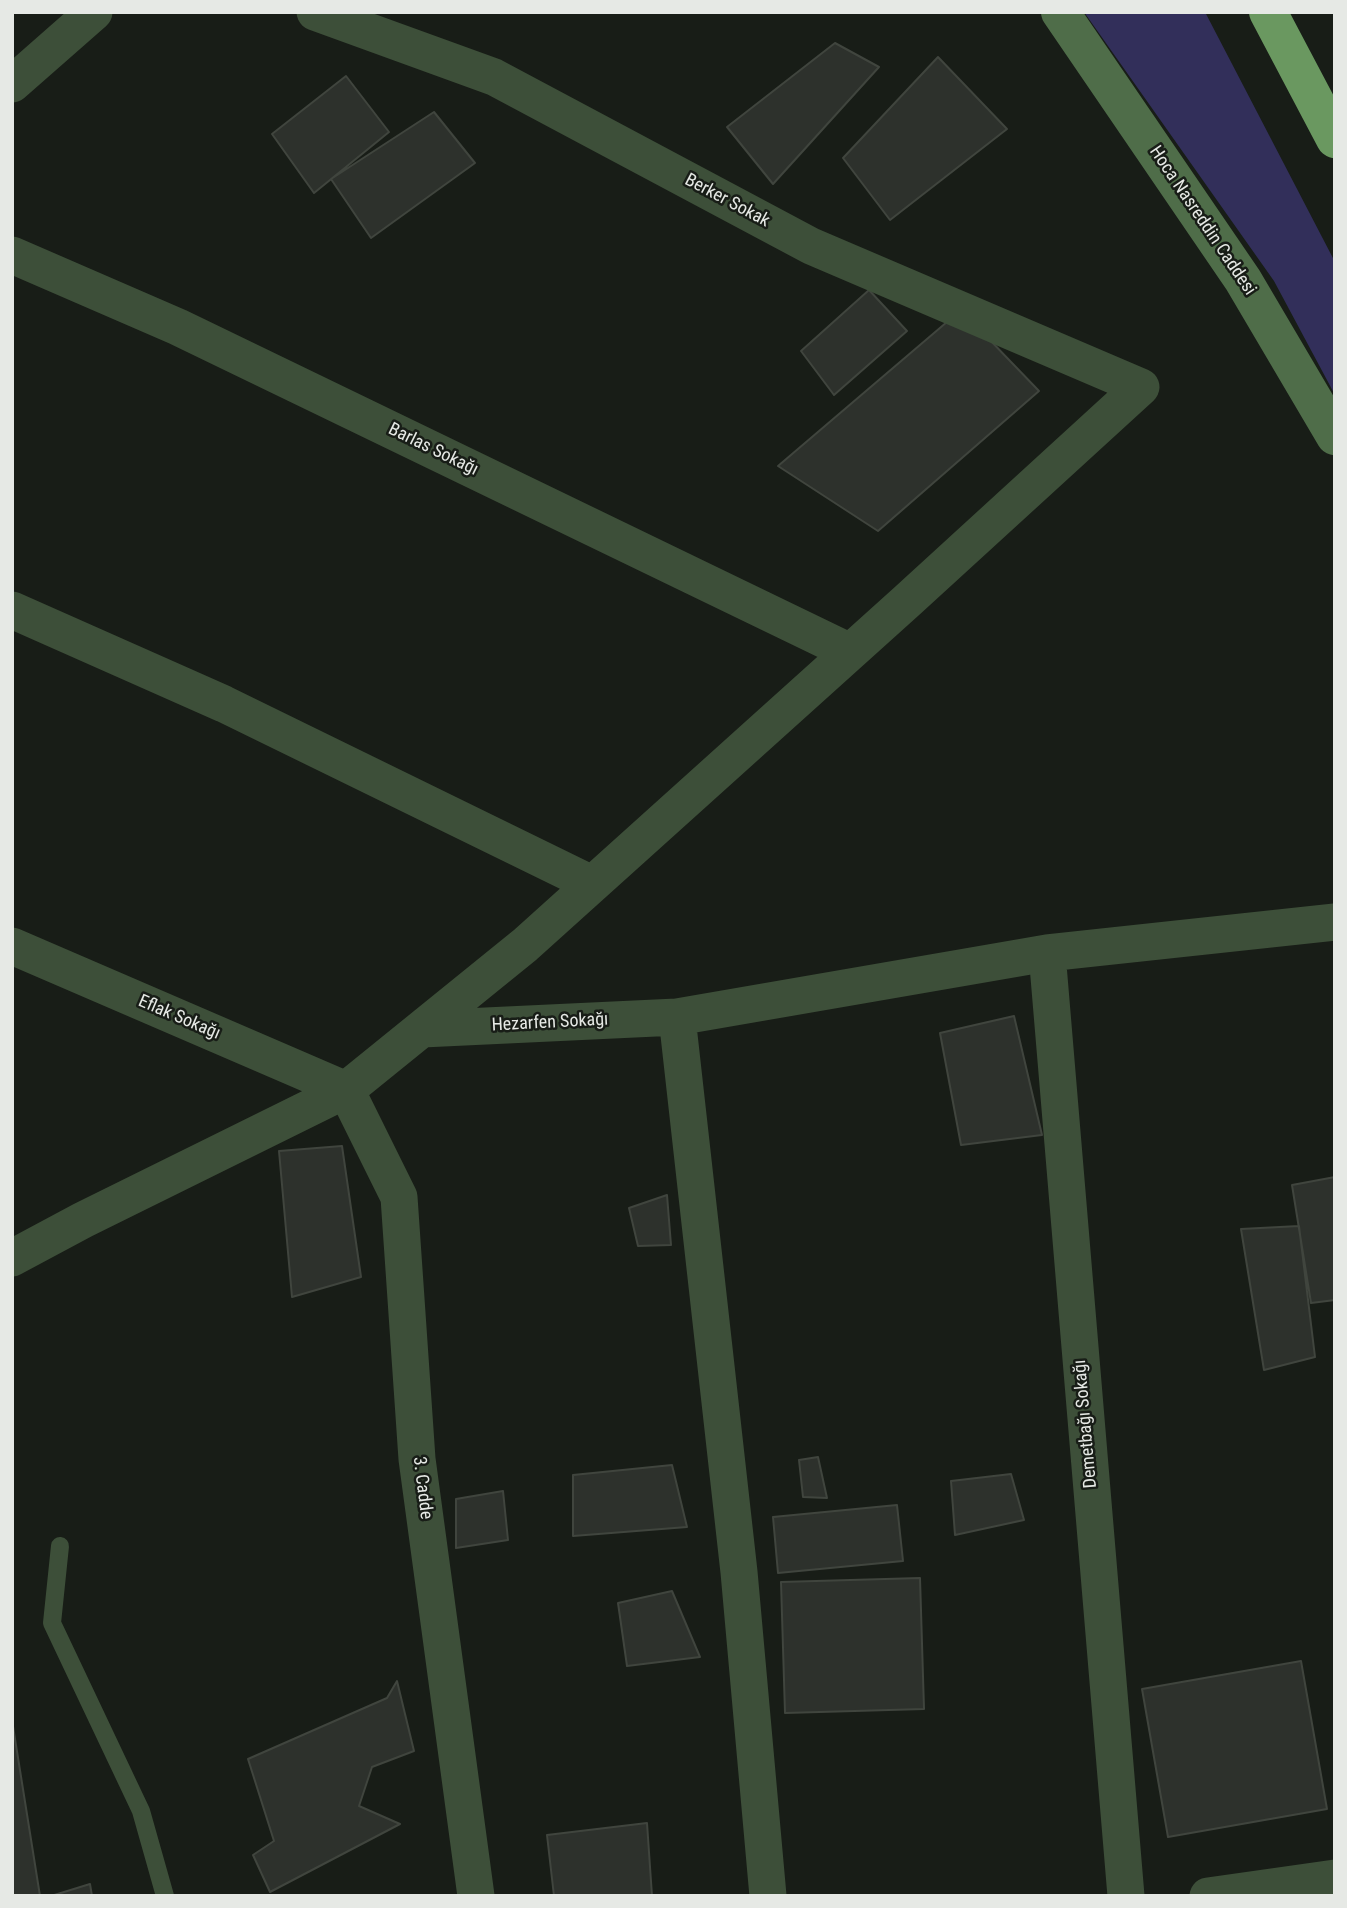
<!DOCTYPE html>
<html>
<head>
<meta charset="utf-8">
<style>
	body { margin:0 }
	#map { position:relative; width:1347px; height:1908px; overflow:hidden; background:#181d17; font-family:"Roboto Condensed",sans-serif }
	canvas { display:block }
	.frame { position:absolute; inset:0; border:14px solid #e6e9e5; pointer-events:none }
</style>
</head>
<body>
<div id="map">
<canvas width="1347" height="1908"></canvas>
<div class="frame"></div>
</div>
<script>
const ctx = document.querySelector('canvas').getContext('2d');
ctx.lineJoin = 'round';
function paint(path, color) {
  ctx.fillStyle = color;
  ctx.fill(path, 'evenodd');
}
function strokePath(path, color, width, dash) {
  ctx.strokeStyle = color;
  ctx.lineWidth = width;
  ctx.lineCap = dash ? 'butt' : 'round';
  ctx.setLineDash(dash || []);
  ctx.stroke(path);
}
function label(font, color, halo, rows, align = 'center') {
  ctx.font = font + ' "Roboto Condensed",sans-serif';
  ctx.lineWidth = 5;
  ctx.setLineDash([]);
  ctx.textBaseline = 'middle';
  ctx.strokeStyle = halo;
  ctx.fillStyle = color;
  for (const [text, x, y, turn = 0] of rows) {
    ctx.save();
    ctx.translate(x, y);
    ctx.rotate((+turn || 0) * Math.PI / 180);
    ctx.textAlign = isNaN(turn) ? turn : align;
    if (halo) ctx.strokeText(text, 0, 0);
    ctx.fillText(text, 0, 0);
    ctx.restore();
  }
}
paint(new Path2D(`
	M1084 12H1205L1335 262V395L1274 281Z`), '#322f5a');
const building = new Path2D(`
	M835 43 879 67 773 184 727 127Z
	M938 57 1007 129 890 220 843 158Z
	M346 76 389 132 314 193 272 134Z
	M434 112 475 163 371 238 331 179Z
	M869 290 907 331 834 395 801 351Z
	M961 310 1039 391 878 531 778 466Z
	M1014 1016 1042 1135 961 1145 940 1033Z
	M342 1146 361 1277 292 1297 279 1151Z
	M1335 1177V1300L1311 1303 1292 1185Z
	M667 1195 671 1245 638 1246 629 1208Z
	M1299 1226 1315 1357 1264 1370 1241 1229Z
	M818 1457 827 1498 803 1497 799 1460Z
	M672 1465 687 1527 573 1536V1475Z
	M1011 1474 1024 1520 955 1535 951 1481Z
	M503 1491 508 1540 456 1548V1499Z
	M897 1505 903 1561 778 1573 773 1517Z
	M920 1578 924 1709 785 1713 781 1582Z
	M672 1591 700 1657 627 1666 618 1603Z
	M1301 1661 1327 1809 1168 1837 1142 1689Z
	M397 1681 414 1751 372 1767 359 1806 400 1824 270 1892 253 1855 274 1841 248 1759 387 1698Z
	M12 1720 40 1896H12Z
	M647 1823 652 1896H554L547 1835Z
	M90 1884 92 1896H51Z`);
paint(building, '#2d312c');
strokePath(building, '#40453e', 2);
strokePath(new Path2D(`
	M60 1546 52 1623 141 1811 165 1896`), '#3d4f39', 18);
strokePath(new Path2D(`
	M12 84 94 12
	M12 255 178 327 850 652
	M12 610 224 704 592 884
	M12 946 346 1090 399 1197 417 1459 476 1896
	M1047 953 1126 1896
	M422 1029 677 1017
	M12 1258 83 1220 346 1090 525 945 907 601 1141 387 811 246 494 77 315 12
	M768 1896 739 1572 677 1017 1047 953 1335 922
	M1208 1896 1335 1878`), '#3d4f39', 37);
strokePath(new Path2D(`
	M1060 12 1243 280 1335 436`), '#4f6d49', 38);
strokePath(new Path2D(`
	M1268 12 1335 139`), '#6a9860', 38);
label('18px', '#e6e9e5', '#181d17', [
	["Berker Sokak",727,201,28],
	["Hoca Nasreddin Caddesi",1202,221,56],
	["Barlas Sokağı",433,450,26],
	["Eflak Sokağı",179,1018,23],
	["Hezarfen Sokağı",550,1023,-3],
	["Demetbağı Sokağı",1086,1424,-95],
	["3. Cadde",422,1488,83]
]);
</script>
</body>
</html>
